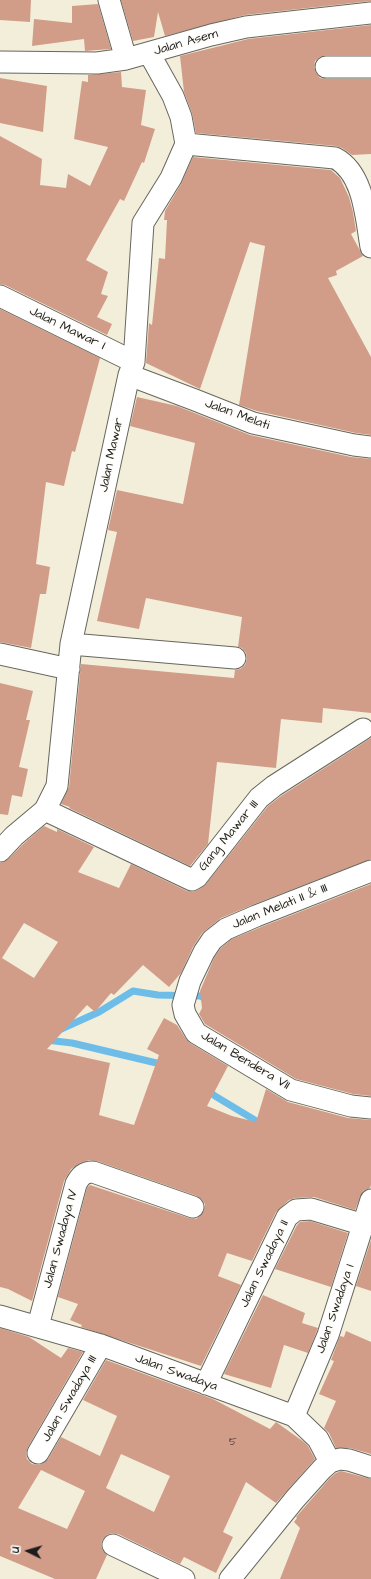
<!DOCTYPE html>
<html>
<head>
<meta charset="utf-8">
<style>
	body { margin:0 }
	#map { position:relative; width:371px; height:1579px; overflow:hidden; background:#f3eeda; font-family:"Architects Daughter",sans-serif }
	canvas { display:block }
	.north { position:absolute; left:8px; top:1531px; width:40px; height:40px; -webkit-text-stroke:3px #fdfcf7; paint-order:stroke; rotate:275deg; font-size:11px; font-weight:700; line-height:16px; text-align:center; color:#1c1c1c }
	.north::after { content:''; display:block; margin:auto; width:14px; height:18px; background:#1c1c1c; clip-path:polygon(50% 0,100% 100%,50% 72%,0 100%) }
</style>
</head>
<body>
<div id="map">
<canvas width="371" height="1579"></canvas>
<div class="north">U</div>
</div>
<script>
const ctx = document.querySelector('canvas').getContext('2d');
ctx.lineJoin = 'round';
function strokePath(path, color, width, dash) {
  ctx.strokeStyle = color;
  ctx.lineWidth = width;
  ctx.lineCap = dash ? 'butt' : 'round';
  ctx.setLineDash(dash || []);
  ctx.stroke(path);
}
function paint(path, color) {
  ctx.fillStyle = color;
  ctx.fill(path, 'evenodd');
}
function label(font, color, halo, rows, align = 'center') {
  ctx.font = font + ' "Architects Daughter",sans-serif';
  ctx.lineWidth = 3;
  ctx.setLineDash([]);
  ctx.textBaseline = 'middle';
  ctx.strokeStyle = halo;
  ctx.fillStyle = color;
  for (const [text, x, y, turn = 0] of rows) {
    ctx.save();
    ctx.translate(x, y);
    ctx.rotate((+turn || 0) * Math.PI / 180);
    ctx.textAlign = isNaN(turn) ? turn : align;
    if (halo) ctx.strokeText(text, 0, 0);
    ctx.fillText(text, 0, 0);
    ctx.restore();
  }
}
strokePath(new Path2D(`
	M59 1030 99 1012 133 991 158 995 200 996 209 1000
	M46 1040 72 1043 165 1065
	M206 1089 215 1096 263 1125`), '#6ebde9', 7);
paint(new Path2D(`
	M0 0H31L30 22 0 20Z
	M121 0H371V1L245 15 165 36 158 12 154 37 133 41Z
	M98 4 111 49 85 51 84 39 32 46 34 19 72 23V6Z
	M371 25V55H326L320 57 315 61 314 67 316 73 320 78 326 79H371V154L352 155 342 148 336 146 196 133 192 113 184 92 180 56 248 39Z
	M121 72 122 87 146 90 141 125 155 129 144 163 142 162 124 201 120 199 86 260 108 272 101 294 108 296 97 317 112 324 107 335 5 285 0 284V136L42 159 40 185 66 188 68 174 90 186 108 147 74 139 82 81 88 82V75Z
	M0 78 47 86 43 132 0 123Z
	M193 157 331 170 340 178 349 197 353 212 356 231 351 234 363 256 336 271 337 275 328 278 371 357V435L356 433 257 411 239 405 265 246 250 242 200 389 146 363 149 323 152 325 159 258 165 259 167 220H164L165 211 181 184Z
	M0 309 100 358 75 452 72 451 64 486 46 482 36 564 50 567 46 594H40L31 648 0 642Z
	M137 397 177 406 250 435 351 457 371 459V713L323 708 322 723 281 719 276 768 217 762 208 844 190 866 69 808 70 807 61 804 69 787 81 664 234 678 235 670 240 669 245 665 247 659 246 653 242 648 238 647 242 617 146 598 139 629 97 621 117 532 108 530 117 490 183 504 195 443 130 426Z
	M0 683 33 691 26 720H30L19 767 28 769 22 797 12 795 8 815 0 814Z
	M371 738V859L252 905 221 918 202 933 193 947 181 973 169 987 143 965 114 995 111 993 95 1012 87 1005 47 1049 110 1063 99 1115 134 1125 159 1055 147 1049 164 1018 177 1025 186 1039 190 1043 228 1066 207 1106 232 1116 256 1122 266 1089 288 1102 348 1118 371 1120V1185L370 1188 363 1191 355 1210 314 1197 295 1198 289 1200 276 1212 252 1261 227 1253 218 1276 241 1285 201 1366 81 1327 82 1325 70 1320 78 1304 58 1297 87 1188 90 1185 189 1218 196 1219 200 1216 204 1211 205 1204 202 1200 197 1196 97 1161 89 1160 80 1163 71 1169 64 1181 32 1301 8 1289 0 1287V863L8 859 22 845 44 826 57 832V829L94 847 78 872 119 888 131 864 187 891 192 892 198 890 206 884 268 806 281 796ZM24 923 58 942 34 978 2 958Z
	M371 884V1096L353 1094 296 1079 205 1024 199 1014 202 1008 200 991 214 958 221 948 232 939 261 927Z
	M310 1221 348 1233 331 1287 275 1269 297 1225 300 1222Z
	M371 1240V1291L356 1286Z
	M263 1295 305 1313 302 1323 318 1328 308 1353 284 1345 271 1388 224 1374Z
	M0 1328 29 1337 61 1358 68 1348 83 1352 28 1447 26 1453 27 1459 32 1464 38 1465 44 1463 48 1459 61 1437 100 1456 117 1416 83 1400 106 1360 213 1399 270 1429 276 1422 304 1442 308 1446 315 1459 276 1503 246 1482 223 1532 233 1537 216 1573 184 1557 180 1564 118 1534 112 1533 107 1535 102 1540 101 1546 103 1551 107 1555 96 1579H55L0 1556ZM121 1454 170 1476 154 1512 106 1488ZM41 1470 85 1491 67 1529 18 1508Z
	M346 1331 371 1342V1454L350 1448H336L329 1433 324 1428 336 1401 319 1394 334 1361 331 1360 340 1336 344 1337Z
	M341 1471 371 1479V1579H280L300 1528 294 1522 297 1518 296 1517 330 1478 336 1473Z`), '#d19d89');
const street = new Path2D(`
	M109 0 126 59
	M0 62 97 63 126 59 211 35 246 27 371 13
	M326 67H371
	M186 144 335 158C364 173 366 218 371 247
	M0 296 134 362
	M129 375 195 400 253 423 354 445 371 447
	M71 644 235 658
	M0 654 69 669
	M45 810 192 880 197 877 259 798 274 786 363 729
	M0 851 14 836 45 810 57 786 71 644 129 375 134 362 143 223 171 178 186 144 181 117 173 96 149 53
	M371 871 256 916 226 929 212 940 204 952 190 981 183 1005 185 1014 196 1033 291 1090 351 1106 371 1108
	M0 1316 101 1345 294 1416 318 1439 330 1462
	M38 1326 76 1184C80 1176 84 1172 93 1172L193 1207
	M206 1384 287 1217 296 1210 311 1209 364 1225
	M294 1416 328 1335 371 1200
	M38 1453 101 1345
	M113 1545 184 1579
	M230 1579 295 1499 322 1469 330 1462 340 1459 349 1460 371 1467`);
strokePath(street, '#67665e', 23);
strokePath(street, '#fff', 21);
label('11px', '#493c37', null, [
	["5",233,1443]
]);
label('13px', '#1c1c1c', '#fdfcf7', [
	["Jalan Asem",186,43,-16],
	["Jalan Mawar I",67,329,26],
	["Jalan Melati",237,415,20],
	["Jalan Mawar",112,455,-78],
	["Gang Mawar III",229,836,-51],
	["Jalan Melati II & III",280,907,-22],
	["Jalan Bendera VII",245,1061,31],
	["Jalan Swadaya IV",61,1239,-75],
	["Jalan Swadaya II",265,1264,-64],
	["Jalan Swadaya I",336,1309,-71],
	["Jalan Swadaya",176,1373,20],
	["Jalan Swadaya III",70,1399,-60]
]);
</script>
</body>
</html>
